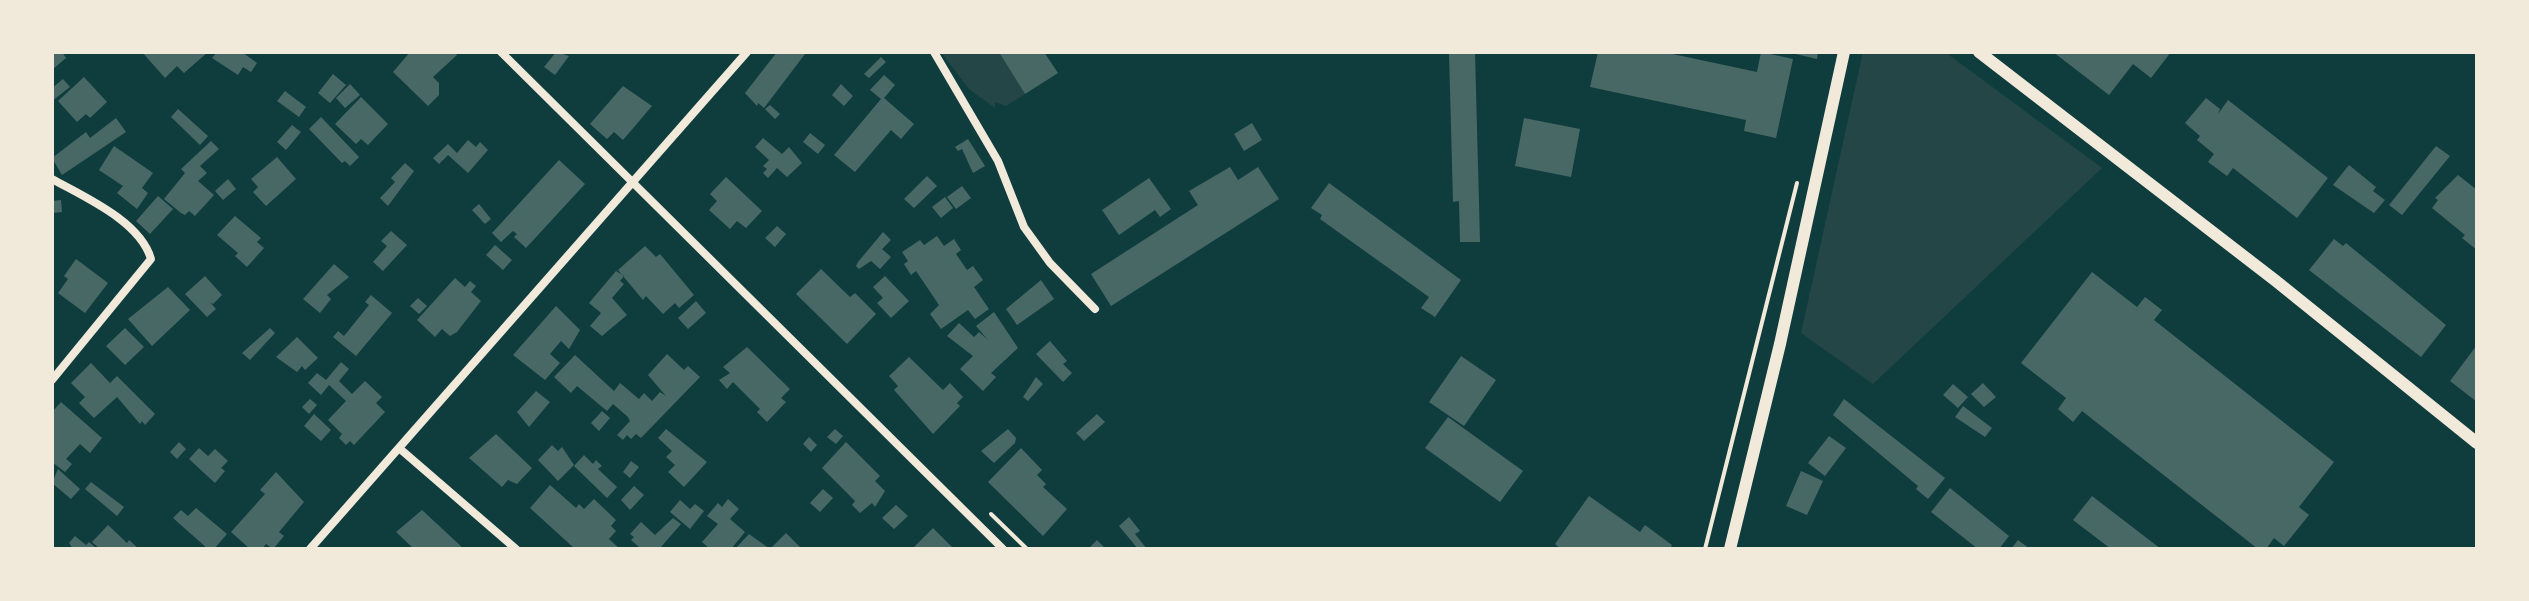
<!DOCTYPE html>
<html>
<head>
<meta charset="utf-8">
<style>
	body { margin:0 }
	#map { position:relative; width:2529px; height:601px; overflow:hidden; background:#0f3d3e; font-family:Manrope,sans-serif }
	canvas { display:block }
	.frame { position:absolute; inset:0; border:54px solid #f1e9da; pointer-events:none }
</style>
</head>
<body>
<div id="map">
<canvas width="2529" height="601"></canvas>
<div class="frame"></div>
</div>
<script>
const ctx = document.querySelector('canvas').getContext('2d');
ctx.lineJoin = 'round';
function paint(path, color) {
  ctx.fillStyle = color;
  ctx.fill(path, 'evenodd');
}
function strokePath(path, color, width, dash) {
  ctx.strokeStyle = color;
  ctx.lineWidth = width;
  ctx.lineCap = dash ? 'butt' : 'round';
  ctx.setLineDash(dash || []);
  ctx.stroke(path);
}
paint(new Path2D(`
	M941 52H1000L1025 94 1006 106 995 102V108L969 89Z
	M1863 52H1945L2102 168 1873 384 1801 333Z`), '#244646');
paint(new Path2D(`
	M52 52H62L66 58 52 70Z
	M142 52H208L184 73 177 66 165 78Z
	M217 52H242L257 63 251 72 243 67 238 75 212 58Z
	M410 52H453L457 55 433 77 439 83V95L428 106 393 72Z
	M556 52 569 56 555 75 544 67Z
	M777 52 805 54 764 108 758 103 757 106 745 93Z
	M999 52H1044L1058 73 1025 94Z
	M1449 52H1475L1480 242H1460L1459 201 1453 202Z
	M1598 52H1663L1757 72 1761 52 1793 59 1776 138 1744 131 1746 120 1590 87Z
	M1787 52H1818L1817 59Z
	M2053 52H2171L2151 78 2133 64 2109 95Z
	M881 57 886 62 869 78 864 74Z
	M333 74 346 85 330 103 318 93Z
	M884 75 895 85 884 98 914 124 901 139 891 130 855 172 834 155 881 99 870 90Z
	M84 77 107 102 90 118 86 114 77 122 58 101Z
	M63 79 70 87 52 101V88Z
	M350 84 360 95 345 108 336 98Z
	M841 84 853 96 844 106 832 95Z
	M623 86 652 106 623 140 614 132 607 139 590 124Z
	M285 91 306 107 299 117 277 101Z
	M361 97 388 124 368 145 361 139 356 144 335 124Z
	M2206 98 2220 109 2218 114 2228 100 2328 178 2297 218 2233 168 2227 176 2208 162 2214 154 2197 140 2200 136 2185 123Z
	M770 105 780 114 775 119 765 109Z
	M178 109 208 136 200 145 171 117Z
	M321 117 359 157 350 166 345 161 342 163 309 129Z
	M116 118 126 132 62 175 52 158 86 132 90 138Z
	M1524 118 1580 129 1571 177 1515 166Z
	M1252 123 1262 140 1244 151 1234 134Z
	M292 125 301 132 286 150 277 142Z
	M810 133 825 145 818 154 803 142Z
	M763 138 782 154 789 147 802 163 787 177 777 168 768 178 763 173 767 169 763 166 769 160 755 147Z
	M968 139 985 166 973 173 962 149 958 151 955 147Z
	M468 140 476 147 480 142 488 150 468 173 448 155 439 164 433 158 448 144 457 153Z
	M211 141 219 149 200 166 207 173 198 181 214 195 195 216 189 211 185 215 181 213 164 199 185 173 181 169Z
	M114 146 153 173 142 188 148 193 137 209 117 193 123 186 99 170Z
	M2436 146 2450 156 2402 215 2389 205Z
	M277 157 296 179 266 206 253 192 258 187 251 179Z
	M559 160 585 184 526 248 514 237 517 234 513 231 501 242 492 233Z
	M405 163 414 171 388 206 380 198 395 182 391 178Z
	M2349 165 2376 187 2373 191 2385 200 2374 213 2333 185Z
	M1230 167 1238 180 1258 167 1279 199 1111 306 1091 274 1198 205 1189 191Z
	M2458 175 2477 190V250L2462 238 2465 235 2432 208 2438 200 2435 198Z
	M927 176 937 186 914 208 904 199Z
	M726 177 762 211 746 228 737 221 730 229 709 210 717 201 710 194Z
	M1149 178 1171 209 1160 217 1155 210 1119 235 1102 210Z
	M228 179 236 189 223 200 215 191Z
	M1329 183 1461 280 1435 317 1421 308 1429 297 1320 219 1322 215 1311 208Z
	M962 186 971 198 956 209 947 197Z
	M158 196 173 209 150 234 136 221Z
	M945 197 953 208 941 218 932 207Z
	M61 200 62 212 52 213V201Z
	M479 204 491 219 485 224 472 210Z
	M235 216 261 238 257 242 264 248 247 267 235 256 238 253 217 235Z
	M777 226 786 234 775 247 765 238Z
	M391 231 407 245 383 271 373 262 387 246 381 241Z
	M883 232 891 240 882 249 891 257 880 269 871 261 859 269 856 266 858 262Z
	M937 236 944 246 954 239 961 250 956 254 967 270 973 266 983 280 974 287 989 309 975 319 968 310 941 329 930 314 939 305 916 271 911 275 904 264 908 261 902 252 920 240 924 245Z
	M2334 239 2343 246 2346 243 2446 325 2421 357 2309 270Z
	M495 245 512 260 503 270 486 255Z
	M645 246 656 257 660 254 694 295 679 308 675 303 663 314 646 296 643 300 618 270Z
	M76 259 108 283 85 313 58 293 68 279 64 276Z
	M334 264 349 277 327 295 331 299 320 313 303 299Z
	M821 269 850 297 855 293 876 314 847 344 796 294Z
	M616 271 624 276 620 281 624 284 612 298 627 315 602 336 590 326 601 313 589 303Z
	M2092 272 2137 307 2145 297 2162 310 2154 320 2334 462 2299 507 2309 515 2284 546 2274 538 2266 549H2258L2082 411 2073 422 2058 409 2066 398 2021 363Z
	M205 276 222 295 213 304 210 302 216 309 207 317 185 294Z
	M885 276 909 301 891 318 877 303 883 298 873 287Z
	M455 278 465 287 470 281 476 286 471 292 481 301 457 332 450 336 442 329 435 337 417 320Z
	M1041 280 1054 299 1017 325 1006 309Z
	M168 287 190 310 152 346 128 319Z
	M371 295 392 313 356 356 333 337 338 331 344 336 369 305 365 302Z
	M418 298 427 306 419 314 410 306Z
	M696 301 706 313 688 329 678 318Z
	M556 306 580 330 569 349 561 341 550 354 560 363 545 380 513 355Z
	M994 312 1018 348 991 373 996 377 983 391 960 369 973 356 947 336 959 323 974 337 979 332 988 340 976 326Z
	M125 328 144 347 125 365 106 346Z
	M270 328 275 333 250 360 242 353Z
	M297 337 318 358 305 370 302 366 297 372 276 357Z
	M1050 341 1067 361 1063 364 1072 373 1063 382 1036 354Z
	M2477 345V402L2450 381Z
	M747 347 790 389 781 398 786 402 767 422 757 412 760 409 733 382 727 389 719 380 730 373 723 367Z
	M667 354 684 370 688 366 700 377 641 438 636 434 631 439 627 435 623 440 617 435 630 421 628 417 613 404 607 411 577 386 571 393 554 377 575 355 614 391 620 383 639 399 644 393 652 401 660 392 666 396 648 375Z
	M1461 356 1496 380 1464 426 1429 402Z
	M909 357 943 390 950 383 963 397 957 403 960 406 933 434 894 390 898 386 889 376Z
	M341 362 349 369 339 381 352 394 365 381 382 397 376 403 385 412 354 445 350 441 346 445 339 438 342 434 328 420 346 401 329 385 321 395 308 383 317 373 326 380Z
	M91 363 110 383 117 376 155 414 145 425 142 421 140 424 117 397 94 418 79 403 85 397 71 383Z
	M1036 377 1043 384 1028 401 1023 397Z
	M1983 383 1996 397 1984 407 1971 394Z
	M1953 384 1968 397 1958 408 1943 395Z
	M536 391 550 402 529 427 517 412Z
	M310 399 317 405 309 414 302 407Z
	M1844 399 1945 478 1928 499 1916 489 1918 486 1833 415Z
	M61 402 102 438 90 453 80 444 66 459 72 464 65 472 52 462V412Z
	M1963 406 1992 428 1985 437 1955 417Z
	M602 411 610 418 599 431 591 423Z
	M314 414 331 430 321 441 304 426Z
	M1097 414 1105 422 1084 441 1076 433Z
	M1448 417 1523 471 1500 502 1425 448Z
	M666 429 707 462 684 487 668 472 675 465 666 457 672 451 658 438Z
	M835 429 843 436 836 444 827 437Z
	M1008 429 1016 438 1015 443 994 463 981 451Z
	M496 434 532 468 517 484 508 480 502 487 469 458Z
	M1829 436 1846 448 1825 476 1808 463Z
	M809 437 817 445 811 452 803 444Z
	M179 442 186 449 177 459 170 452Z
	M846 442 880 476 875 481 885 491 875 507 872 503 860 513 852 505 855 501 822 468Z
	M552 445 558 451 562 447 574 465 558 481 538 460Z
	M199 448 208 456 215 449 228 461 221 468 225 471 215 483 189 459Z
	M1021 448 1042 470 1037 475 1046 484 1043 487 1067 509 1043 536 988 482Z
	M584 455 593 464 596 460 602 466 598 469 617 487 607 498 574 466Z
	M631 461 639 467 630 478 623 472Z
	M58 469 80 489 71 499 52 483Z
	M1801 471 1823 481 1807 515 1786 506Z
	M276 472 304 502 279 532 284 536 273 549 266 544 262 549H250L231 532 265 494 260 490Z
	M91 482 124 507 117 516 85 489Z
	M550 485 576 508 579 504 584 509 594 499 616 520 611 526 616 531 609 539 620 549H575L530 508Z
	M634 486 644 495 630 510 621 500Z
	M1950 488 2009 536 1999 549H1978L1931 512Z
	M823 489 833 498 820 512 810 503Z
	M1589 496 1640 532 1645 525 1672 545 1670 549H1561L1555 544Z
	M2092 496 2161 549H2111L2073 520Z
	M728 499 739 509 730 519 745 532 731 549H710L702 542 718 524 707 516 718 503 722 507Z
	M680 500 690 509 695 504 704 511 690 529 670 512Z
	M896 505 908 516 894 529 882 518Z
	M196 508 227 534 214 549H208L173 518 181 510 188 516Z
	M422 510 464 549H414L396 532Z
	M1129 517 1140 531 1135 534 1147 549H1138L1119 526Z
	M673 518 681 524 661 547 641 549 631 540 634 537 630 534 641 522 655 535Z
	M108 525 127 543 129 540 139 549H100L92 542Z
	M933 528 954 549H912Z
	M786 533 802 549H735L749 534 770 549Z
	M75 536 86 545 89 542 95 547 73 549 69 543Z
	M1097 540 1106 549H1088Z
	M2018 540 2030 549H2011Z`), '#486865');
strokePath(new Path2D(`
	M991 514 1027 549
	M1705 549 1797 183`), '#f1e9da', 4);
strokePath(new Path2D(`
	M501 52 1003 549
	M934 52 998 161 1024 227 1050 263 1095 309
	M52 179C84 197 140 221 151 259L52 380
	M399 448 516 549
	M310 549 747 52`), '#f1e9da', 8);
strokePath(new Path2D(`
	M1979 52 2276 281 2477 443
	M1730 549 1780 344 1844 52`), '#f1e9da', 12);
</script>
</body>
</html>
